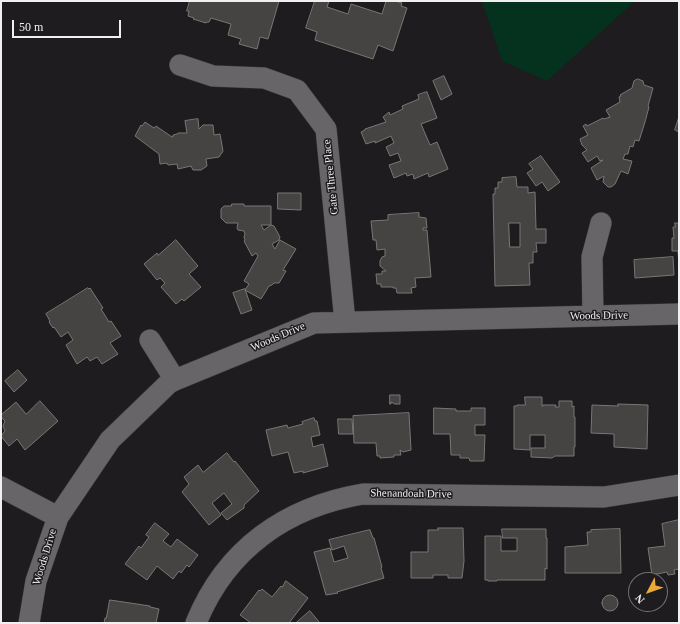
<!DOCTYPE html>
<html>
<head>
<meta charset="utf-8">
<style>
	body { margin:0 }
	#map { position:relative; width:680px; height:624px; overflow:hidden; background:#1e1c1e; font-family:Georgia,serif }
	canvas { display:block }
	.frame { position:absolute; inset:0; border:2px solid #f0eff1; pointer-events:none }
	.north { position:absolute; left:628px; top:572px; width:40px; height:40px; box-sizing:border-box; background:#1e1c1e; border:1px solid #727072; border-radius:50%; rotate:229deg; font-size:11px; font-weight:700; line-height:16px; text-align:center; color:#f0eff1 }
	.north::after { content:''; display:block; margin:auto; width:14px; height:18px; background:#eaaa38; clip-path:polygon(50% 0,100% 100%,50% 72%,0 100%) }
	.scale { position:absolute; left:12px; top:20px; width:109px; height:18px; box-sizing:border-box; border:2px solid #f0eff1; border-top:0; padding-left:5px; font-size:12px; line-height:14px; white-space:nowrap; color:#f0eff1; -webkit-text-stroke:3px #1e1c1e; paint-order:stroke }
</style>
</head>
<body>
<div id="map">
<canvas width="680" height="624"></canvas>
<div class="frame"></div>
<div class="north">N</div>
<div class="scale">50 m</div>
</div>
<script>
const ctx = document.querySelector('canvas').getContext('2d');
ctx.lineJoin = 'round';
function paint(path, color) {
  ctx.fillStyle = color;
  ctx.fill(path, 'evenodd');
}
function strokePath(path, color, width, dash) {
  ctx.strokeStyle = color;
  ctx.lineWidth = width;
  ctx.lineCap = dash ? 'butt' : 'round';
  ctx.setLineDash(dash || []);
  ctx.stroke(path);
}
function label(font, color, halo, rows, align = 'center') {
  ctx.font = font + ' Georgia,serif';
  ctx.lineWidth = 3;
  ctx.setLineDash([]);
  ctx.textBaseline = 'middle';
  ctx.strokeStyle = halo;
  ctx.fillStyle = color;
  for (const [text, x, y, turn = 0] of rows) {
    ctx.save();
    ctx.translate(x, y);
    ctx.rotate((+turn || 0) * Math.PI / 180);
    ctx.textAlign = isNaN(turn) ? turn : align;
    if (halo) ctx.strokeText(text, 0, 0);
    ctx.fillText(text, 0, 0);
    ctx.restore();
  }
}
paint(new Path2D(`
	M482 1H635L547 81 502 61Z`), '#05311f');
const building = new Path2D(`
	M190 1H279L268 39 260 37 257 49 239 44 241 39 228 35 231 24 211 18 209 22H207L206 23 193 19 194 18 188 16 189 11H187Z
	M315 1H329L327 7 348 14 351 4 382 14 386 1H395L402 3 401 6 407 8 393 51 378 45 373 59 315 40 317 32 306 28Z
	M444 76 452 94 441 100 433 81Z
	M638 79 643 81 644 85 653 88 648 106 649 107 645 122 639 141 635 140 633 147 630 146 628 154H625L623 159 632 161 628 174 621 171 615 184 611 187H608L603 182 604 176 597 180 591 168 603 160 600 161 597 156 588 162 582 153 587 150 582 145 580 139 588 135 583 126 586 124 587 126 603 118 604 119 610 117 606 110 620 102 619 97 621 96 620 95 632 88 634 81Z
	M427 92 437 118 421 124 430 145 437 142 448 169 429 177 428 173 414 179 413 174 407 176 406 173 394 178 389 165 401 161 398 153 390 156 386 147 394 143 391 136 375 143V141L366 144 361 132 365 130V129L386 122 383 117 389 112 390 115 403 109 402 106 419 99 418 95Z
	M679 117V132L675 130Z
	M198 119 199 129 203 125H213L214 135 220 134 223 151 219 157 206 159 207 166 201 170H193L191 166 178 169 177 164 168 165 167 163 160 164 159 154 135 136 141 125 142 126 145 122 154 128 156 126 172 137H173V135L177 134 178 133H187L185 121Z
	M541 156 560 182 548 191 542 182 536 186 527 173 533 169 529 164Z
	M516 177 517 187H528V193L535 192 536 229H546V243H536L537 252H533V263H529L530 285 495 286 493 194H495V188H498V182H502V178ZM509 223H520V247H510Z
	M278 193H301V210L278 209Z
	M232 204H244V206H271V225H261L264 230 271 225 274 226 280 237 279 240 272 244 275 249 280 240 296 249 283 270 286 271 279 283H274L272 285 269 286 261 299 245 290 249 284 244 281 258 256 256 253 252 256 244 241 245 240 244 237 245 234 244 231 238 230 237 228 238 223H226L221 218V209L224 206H231Z
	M419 213V217L426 218 427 228H423V230H427L431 277 415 278 416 287 411 288 412 293H397L396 288H393V287H381V284H377L376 274H382V271H386L380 266V261L382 257 385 256V249L377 250 376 240H373L371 221 388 220V215Z
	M675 223H679V267L678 251H672V238H674L673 227H675Z
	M176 240 198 266 189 274 201 287 184 301 182 299 176 304 161 287 165 283 160 278 157 280 144 264 157 253 158 255Z
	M673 257 674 275 635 278 634 260Z
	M88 288 89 289 90 288 103 308 101 309 109 322 111 321 121 336 110 343 118 354 102 364 97 357 90 361 87 357 77 364 66 345 73 340 68 332 61 337 54 327 53 328 49 322 50 321 46 314Z
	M245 289 252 310 241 314 233 293Z
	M18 370 27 380 14 392 5 381Z
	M390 395H400V404H395L391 402V404H390Z
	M525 397H542V406H543V405H556L555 407H559V401H572V407L574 406V417H575V447H574V456H555L552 458 531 457V448H545V435H530V450L514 449V406H517V405H525Z
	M40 401 58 421 25 450 17 439 9 446 1 436 5 431 3 426 5 421 1 417V415L16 402 26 414Z
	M618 404 648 405 647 449 614 447V434L591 433 592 405 618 406Z
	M434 408 456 409V411H471V408H485V425H475V435H485L484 461H470L469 458H460V455H451L450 434H434Z
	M409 413 411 450 403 452 400 450 401 455H394V457L380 458V456H377L376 443H354L353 416Z
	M314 418 315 421H317L320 435 311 437 313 447 323 444 328 466 303 473V471L294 473 288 452 272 456 266 430 287 425 288 428 303 424 302 422Z
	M338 419H352L353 434H339Z
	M227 453 234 462 235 461 259 491 244 505V508L227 520 221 513 232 504 224 493 212 503 221 515 209 525 182 492 189 484 184 477 198 465 203 472Z
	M679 520V569L674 570 675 574 668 575 667 572 652 575 648 548 665 546 662 524Z
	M155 523 169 534 163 541 171 547 177 539 198 555 189 567 187 565 181 573 179 571 173 579 157 566 147 580 125 564 139 546 141 548 149 537 146 535Z
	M438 528H463L464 561 462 578H448V575H433V578H411V552H428V530H438Z
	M502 529H546V538H547V569L545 568V580H497V581H488V580H485V536H501V551H517V538H503Z
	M620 529 621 573H565V547L588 545 587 532H591V530Z
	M370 530 373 538H374L382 567 381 568 384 578 337 592 338 593 326 595 314 552 330 548 334 562 348 558 344 546 332 550 329 540Z
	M286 581 308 598 289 623H251L240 615 259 590 260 591 262 589 272 597 281 586 282 587Z
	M602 603a8 8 0 1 1 16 0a8 8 0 1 1-16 0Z
	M110 600 150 606V607L159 609 156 623H104L105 618H106Z
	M310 611 320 623H296Z`);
paint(building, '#464442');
strokePath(building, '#797774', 1);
const minor = new Path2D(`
	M180 65 213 76 264 78 297 90 326 129 345 322
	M593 316 592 257 601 223
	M150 340 175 380
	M1 487 58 517
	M29 623 36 581 58 517 110 440 169 383 175 380 314 323 679 314
	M196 623C226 549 286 507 363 494L604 497 679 485`);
strokePath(minor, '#3b3a3b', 22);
strokePath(minor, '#676568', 21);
label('11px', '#f0eff1', '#1e1c1e', [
	["Gate Three Place",331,177,-96],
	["Woods Drive",599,316,-1],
	["Woods Drive",278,337,-23],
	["Shenandoah Drive",411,494,1],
	["Woods Drive",45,557,-73]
]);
</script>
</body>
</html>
